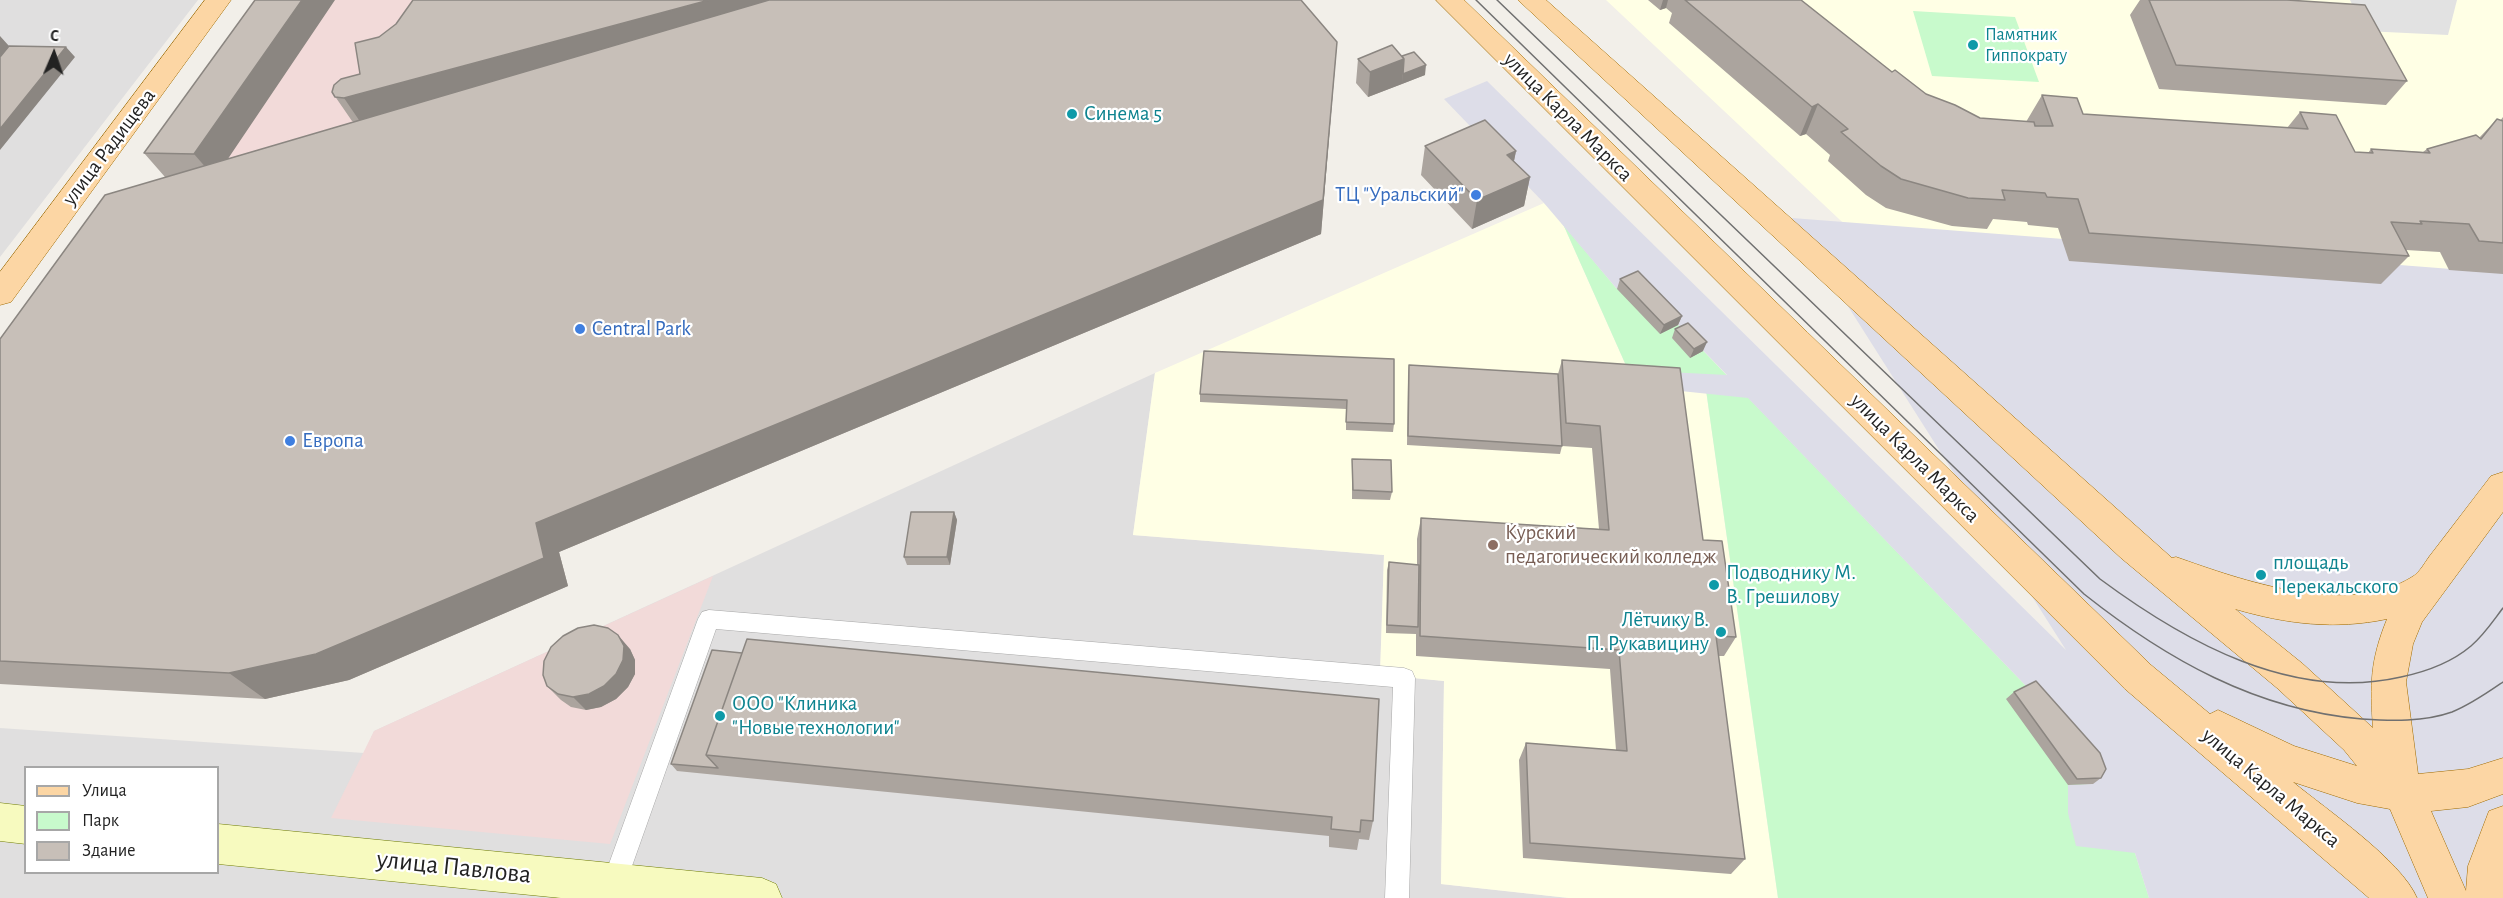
<!DOCTYPE html>
<html>
<head>
<meta charset="utf-8">
<style>
	body { margin:0 }
	#map { position:relative; width:2503px; height:898px; overflow:hidden; background:#f2efe9; font-family:"Alegreya Sans",sans-serif }
	canvas { display:block }
	.legend { position:absolute; left:24px; top:766px; width:195px; height:108px; box-sizing:border-box; background:#fff; border:2px solid #a7a7a7; margin:0; padding:8px 10px; list-style:none; font-size:18px; color:#222 }
	.legend li { display:flex; align-items:center; gap:12px; height:30px }
	.legend b { width:30px; border:2px solid #a7a7a7 }
	.north { position:absolute; left:24px; top:24px; width:60px; height:60px; -webkit-text-stroke:4px #fff; paint-order:stroke; rotate:2deg; font-size:16px; font-weight:700; line-height:24px; text-align:center; color:#222 }
	.north::after { content:''; display:block; margin:auto; width:21px; height:27px; background:#222; clip-path:polygon(50% 0,100% 100%,50% 72%,0 100%) }
</style>
</head>
<body>
<div id="map">
<canvas width="2503" height="898"></canvas>
<ul class="legend">
<li><b style="height:8px;background:#fcd6a4"></b>Улица</li>
<li><b style="height:16px;background:#c8facc"></b>Парк</li>
<li><b style="height:16px;background:#c7bfb8"></b>Здание</li>
</ul>
<div class="north">С</div>
</div>
<script>
const ctx = document.querySelector('canvas').getContext('2d');
ctx.lineJoin = 'round';
function paint(path, color) {
  ctx.fillStyle = color;
  ctx.fill(path, 'evenodd');
}
function strokePath(path, color, width, dash) {
  ctx.strokeStyle = color;
  ctx.lineWidth = width;
  ctx.lineCap = dash ? 'butt' : 'round';
  ctx.setLineDash(dash || []);
  ctx.stroke(path);
}
function label(font, color, halo, rows, align = 'center') {
  ctx.font = font + ' "Alegreya Sans",sans-serif';
  ctx.lineWidth = 4.5;
  ctx.setLineDash([]);
  ctx.textBaseline = 'middle';
  ctx.strokeStyle = halo;
  ctx.fillStyle = color;
  for (const [text, x, y, turn = 0] of rows) {
    ctx.save();
    ctx.translate(x, y);
    ctx.rotate((+turn || 0) * Math.PI / 180);
    ctx.textAlign = isNaN(turn) ? turn : align;
    if (halo) ctx.strokeText(text, 0, 0);
    ctx.fillText(text, 0, 0);
    ctx.restore();
  }
}
paint(new Path2D(`
	M0 0H198L0 257Z
	M1155 373 1133 535 1384 555 1380 674 1444 681 1441 884 1569 898H0V728L364 753 374 731ZM26 768H218V872H26Z`), '#e0dfdf');
paint(new Path2D(`
	M291 0H879L140 211Z
	M713 576 610 844 331 818 374 731Z`), '#f2dad9');
paint(new Path2D(`
	M1606 0H2503V418L1939 313Z
	M1544 203 1563 224 1628 370 1706 390 1778 898H1569L1441 884 1444 681 1380 675 1384 555 1133 535 1155 373Z`), '#ffffe5');
paint(new Path2D(`
	M1913 11 2015 17 2039 82 1932 76Z
	M1563 224 1616 288 1635 280 2028 688 2093 784 2068 786 2135 853 2149 898H1778L1706 390 1628 370Z`), '#c8facc');
paint(new Path2D(`
	M2350 0H2457L2448 35 2365 31Z`), '#e2e2e2');
paint(new Path2D(`
	M1487 81 2066 650 1792 218 2503 273V898H2149L2135 853 2076 846 2068 813V785L2093 784 2028 688 1748 398 1671 390 1628 370 1727 375 1635 280 1617 289 1544 203 1444 99Z`), '#dddde8');
const lane = new Path2D(`
	M709 610 1404 668 1412 671 1415 678 1409 898H1385L1393 687 716 629 626 883 622 891 614 895 606 891 602 883 698 619 702 612Z`);
const secondary = new Path2D(`
	M0 803 26 806V844L0 841Z
	M218 824 762 878 776 884 782 898H561L218 864Z`);
const primary = new Path2D(`
	M205 0H231L11 302 0 305V272Z
	M1436 0H1464L2151 665 2210 714 2218 710 2294 746 2357 766 2344 750 2277 688 2121 558 1518 0H1546L2172 558 2176 557C2241 580 2347 618 2412 577 2420 573 2426 560 2432 553 2452 527 2471 502 2491 476L2503 472V512L2422 622 2413 644 2406 682 2418 774 2468 769 2503 758V794L2468 807 2431 811 2466 891 2468 866 2489 811 2503 806V898H2428L2390 809 2357 803 2293 782C2327 810 2401 860 2417 898H2369L2125 689ZM2235 609C2286 624 2335 630 2387 619 2370 661 2370 684 2373 728L2303 664Z`);
strokePath(lane, '#a9a9a9', 1);
strokePath(secondary, '#707d05', 1);
strokePath(primary, '#a06b00', 1);
paint(lane, '#fff');
paint(secondary, '#f7fabf');
paint(primary, '#fcd6a4');
strokePath(new Path2D(`
	M1476 0 2084 594C2166 659 2256 710 2362 719 2391 721 2424 722 2452 712 2470 705 2487 693 2503 682
	M1497 0 2100 579C2185 642 2292 702 2401 677 2425 672 2452 662 2471 646 2484 635 2493 621 2503 608`), '#707070', 1.5);
paint(new Path2D(`
	M255 0 227 159 354 122 352 121 332 92 1337 42 1321 234 559 552 568 586 349 680 265 699 0 684V339L165 177 144 153Z
	M1648 0H1801L1892 72 1926 94 1980 118 2026 122 2042 95 2083 114 2287 128 2300 112 2355 152 2368 153 2371 149 2423 152 2427 149 2479 138 2497 119 2500 121 2503 117V274L2449 270 2440 252 2406 250 2409 256 2381 284 2069 261 2058 228 2028 225 2027 222 1993 219 1987 229 1952 226 1886 208 1866 195 1828 161 1830 155 1806 134 1800 136 1669 23 1672 13 1666 8 1660 10Z
	M2140 0H2287L2407 81 2386 105 2159 89 2130 15Z
	M1402 56 1425 75 1368 97 1356 83 1358 59Z
	M1425 146 1516 151 1514 161 1530 177 1524 206 1472 229 1421 175Z
	M1620 279 1682 316 1678 325 1660 334 1617 289Z
	M1675 329 1703 351 1690 358 1672 338Z
	M1394 359V424L1393 432 1346 430V409L1200 402V394Z
	M1562 360 1703 540 1736 637 1724 656H1718L1745 859 1731 874 1523 858 1519 760 1526 743 1616 750 1610 669 1416 656V634L1386 633 1387 570 1389 562 1417 565V539L1421 518 1599 529 1592 448 1562 446 1560 454 1407 445 1408 374 1409 365 1558 374Z
	M1352 459 1392 492 1390 500 1352 499Z
	M954 512 957 520 950 565H907L904 557Z
	M630 649 635 660V674L628 687 616 699 601 707 586 710 571 707 561 700 547 686Z
	M742 653 1373 821 1369 840 1359 839 1357 850 1329 847V836L677 771 671 764Z
	M2014 692 2101 778 2093 784 2068 785 2006 699Z`), '#aba49e');
paint(new Path2D(`
	M302 0H335L215 178 194 154Z
	M709 0H809L361 123 344 98Z
	M1663 0H1668L1666 8 1660 10Z
	M0 36 18 56 0 77Z
	M1337 42 1321 234 559 552 568 586 349 680 265 699 229 673 536 523Z
	M66 47 75 57 0 150V129Z
	M1404 59 1402 84 1368 97 1370 72Z
	M1426 65 1425 75 1402 84 1403 74Z
	M1818 104 1806 134 1800 136 1812 107Z
	M1516 151 1510 180 1507 155Z
	M1530 177 1524 206 1472 229 1477 200Z
	M1682 316 1678 325 1660 334 1664 325Z
	M1707 342 1703 351 1690 358 1694 349Z
	M954 512 957 520 950 565 947 557Z
	M618 635 630 649 635 660V674L628 687 616 699 601 707 586 710 573 697Z`), '#8b8681');
const building = new Path2D(`
	M255 0H302L194 154 144 153Z
	M413 0H709L344 98 335 97 332 92 334 85 341 79 360 74 355 43 379 37 396 24Z
	M769 0H1301L1337 42 1323 200 536 523 544 558 316 654 229 673 0 661V339L105 195Z
	M1685 0H1801L1892 72 1895 70 1926 94 1955 105 1980 118 2034 122 2035 126H2053L2042 95 2077 98 2083 114 2308 129 2300 112 2336 115 2355 152 2373 153 2371 149 2430 153 2427 149 2476 135 2481 139 2497 119 2503 121V243L2479 241 2469 224 2420 221 2422 224 2391 222 2409 256 2089 233 2078 199 2047 197 2045 193 2002 190 2005 200 1968 198 1901 179 1881 166 1841 132 1848 129 1818 104 1812 107Z
	M2149 0H2287L2365 5 2407 81 2176 65Z
	M1392 45 1404 59 1370 72 1358 59Z
	M9 46 66 47 0 129V57Z
	M1414 52 1426 65 1403 74 1404 59 1402 56Z
	M1485 120 1516 151 1507 155 1530 177 1477 200 1425 146Z
	M1638 271 1682 316 1664 325 1620 279Z
	M1688 323 1707 342 1694 349 1675 329Z
	M1204 351 1394 359V424L1346 422 1347 400 1200 394Z
	M1562 360 1680 368 1703 540 1722 541 1736 637 1716 636 1745 859 1530 843 1526 743 1627 751 1619 650 1420 636 1421 518 1609 530 1600 426 1566 423Z
	M1409 365 1558 374 1562 446 1408 436Z
	M1352 459 1391 460 1392 492 1353 490Z
	M911 512H954L947 557H904Z
	M1389 562 1419 565 1418 627 1387 625Z
	M594 625 608 628 618 635 624 646 623 660 616 674 604 686 589 694 573 697 558 694 547 686 543 675 544 661 551 647 563 636 578 628Z
	M747 639 1379 699 1373 821 1361 820 1360 832 1331 829 1332 817 706 755Z
	M712 650 742 653 706 755 718 768 671 764Z
	M2036 681 2100 753 2106 769 2101 778 2077 779 2014 692Z`);
paint(building, '#c7bfb8');
strokePath(building, '#8b8681', 1.5);
for (const [x, y, r, color] of [
	[1973,45,6,"#0f9aa8"],
	[1072,114,6,"#0f9aa8"],
	[1476,195,6,"#3f7fe0"],
	[580,329,6,"#3f7fe0"],
	[290,441,6,"#3f7fe0"],
	[1493,545,6,"#8d6e63"],
	[2261,575,6,"#0f9aa8"],
	[1714,585,6,"#0f9aa8"],
	[1721,632,6,"#0f9aa8"],
	[720,716,6,"#0f9aa8"]
]) {
  const dot = new Path2D();
  dot.arc(x, y, r, 0, 2 * Math.PI);
  ctx.fillStyle = color;
  ctx.fill(dot);
  strokePath(dot, '#fff', 2);
}
label('18px', '#0d838f', '#fff', [
	["Памятник",1985,35],
	["Гиппократу",1985,56]
], 'left');
label('21px', '#0d838f', '#fff', [
	["Синема 5",1084,114],
	["площадь",2273,563],
	["Перекальского",2273,587],
	["Подводнику М.",1726,573],
	["В. Грешилову",1726,597],
	["Лётчику В.",1709,620,"right"],
	["П. Рукавицину",1709,644,"right"],
	["ООО \"Клиника",732,704],
	["\"Новые технологии\"",732,728]
], 'left');
label('21px', '#222', '#fff', [
	["улица Карла Маркса",1568,117,45],
	["улица Радищева",109,147,-53],
	["улица Карла Маркса",1915,458,45],
	["улица Карла Маркса",2271,788,40]
]);
label('21px', '#366cbe', '#fff', [
	["ТЦ \"Уральский\"",1464,195,"right"],
	["Central Park",592,329],
	["Европа",302,441]
], 'left');
label('21px', '#785e54', '#fff', [
	["Курский",1505,533],
	["педагогический колледж",1505,557]
], 'left');
label('26px', '#222', '#fff', [
	["улица Павлова",454,867,6]
]);
</script>
</body>
</html>
